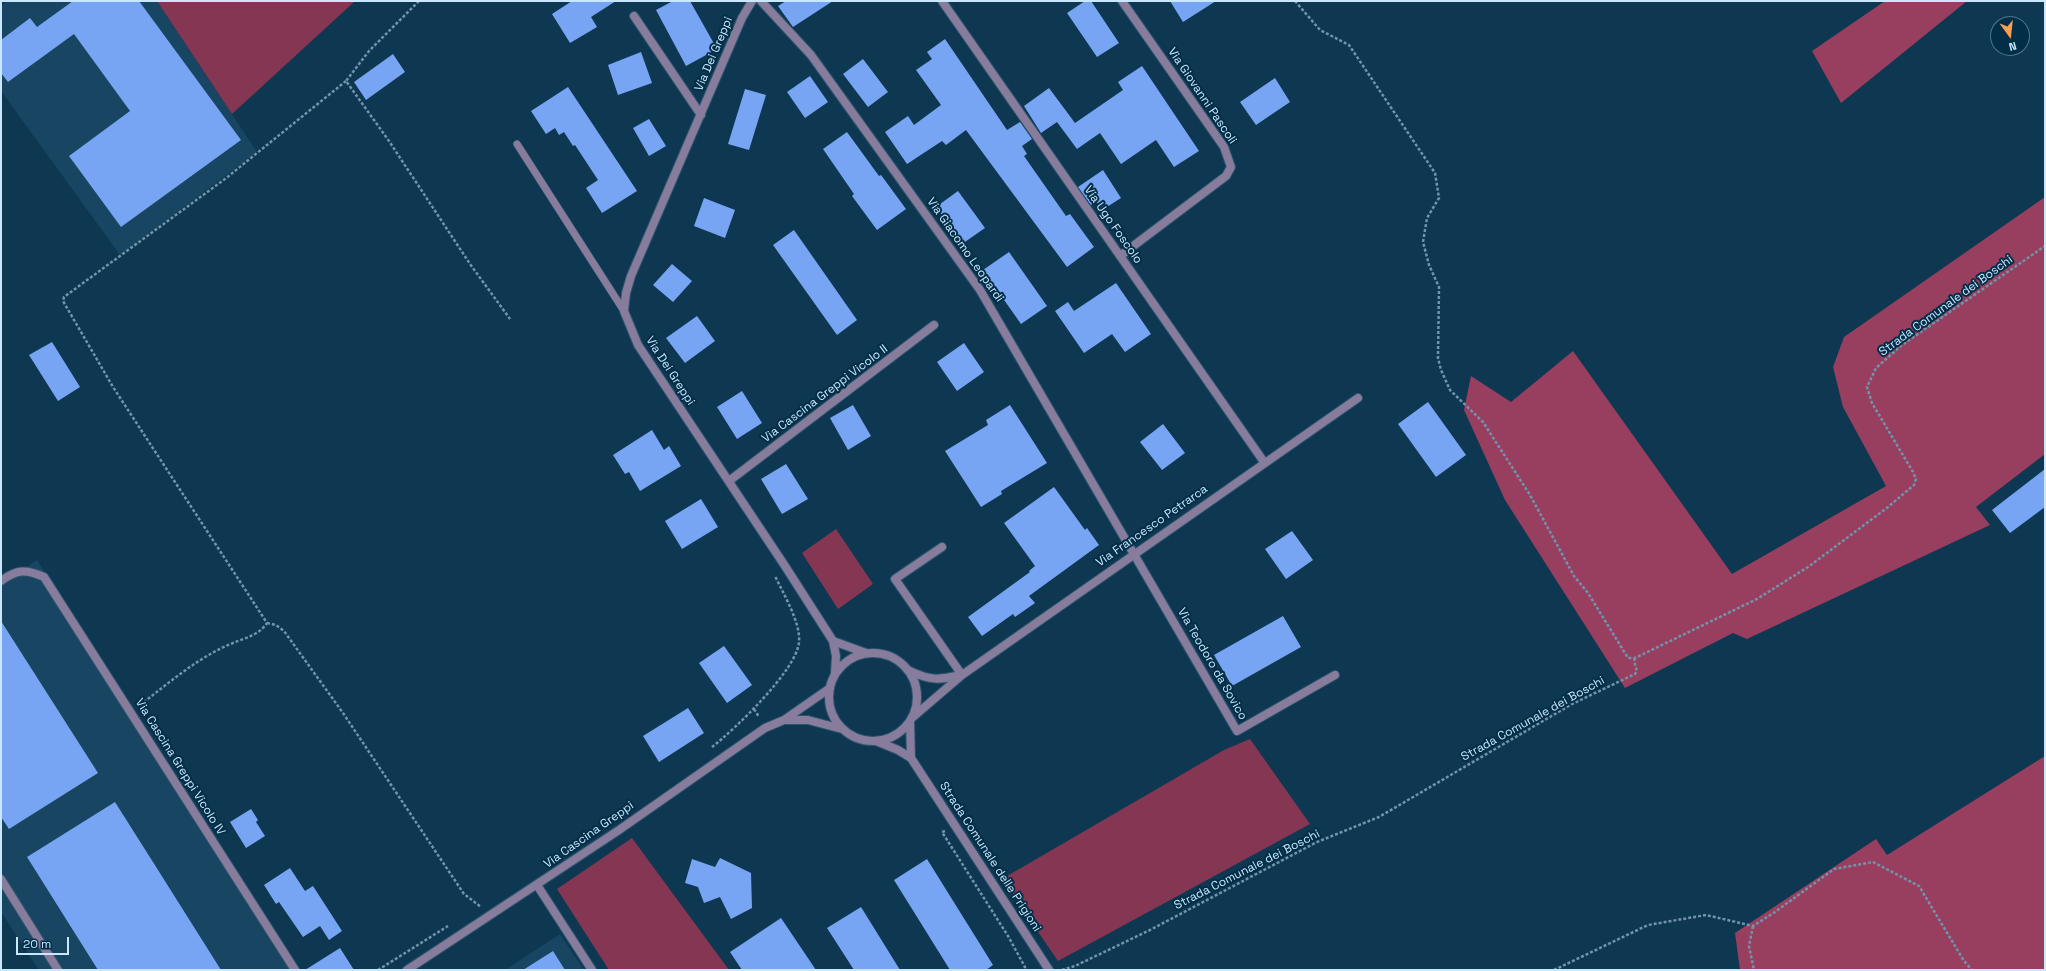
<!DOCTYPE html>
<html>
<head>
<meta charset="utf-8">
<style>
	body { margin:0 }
	#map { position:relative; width:2046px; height:971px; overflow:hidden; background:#0e3852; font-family:"Space Grotesk",sans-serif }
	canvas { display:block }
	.frame { position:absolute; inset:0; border:2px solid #c9e7fd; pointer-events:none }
	.north { position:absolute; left:1990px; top:16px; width:40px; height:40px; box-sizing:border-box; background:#022e47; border:1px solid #527890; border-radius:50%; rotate:165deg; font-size:11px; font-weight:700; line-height:16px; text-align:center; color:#c9e7fd }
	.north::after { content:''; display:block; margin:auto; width:14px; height:18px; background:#f99f4d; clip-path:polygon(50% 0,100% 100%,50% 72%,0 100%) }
	.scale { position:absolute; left:16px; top:937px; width:53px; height:18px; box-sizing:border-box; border:2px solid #c9e7fd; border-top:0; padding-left:5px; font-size:12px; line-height:14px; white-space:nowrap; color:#c9e7fd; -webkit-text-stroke:3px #022e47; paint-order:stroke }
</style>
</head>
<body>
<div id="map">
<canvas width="2046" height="971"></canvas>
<div class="frame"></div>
<div class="north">N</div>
<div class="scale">20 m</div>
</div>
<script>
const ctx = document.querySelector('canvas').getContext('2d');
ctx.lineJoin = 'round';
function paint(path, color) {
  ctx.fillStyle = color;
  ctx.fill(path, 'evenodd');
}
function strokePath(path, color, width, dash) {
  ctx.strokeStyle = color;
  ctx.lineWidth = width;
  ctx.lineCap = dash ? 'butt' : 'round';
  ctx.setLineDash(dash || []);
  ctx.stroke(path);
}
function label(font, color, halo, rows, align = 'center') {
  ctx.font = font + ' "Space Grotesk",sans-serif';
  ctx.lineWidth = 4;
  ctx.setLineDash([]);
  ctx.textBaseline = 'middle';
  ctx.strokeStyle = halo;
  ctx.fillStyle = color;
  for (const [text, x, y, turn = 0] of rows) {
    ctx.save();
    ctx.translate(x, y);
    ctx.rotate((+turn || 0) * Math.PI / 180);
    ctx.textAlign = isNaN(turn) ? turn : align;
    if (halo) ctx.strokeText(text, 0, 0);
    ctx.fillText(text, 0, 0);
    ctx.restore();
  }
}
paint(new Path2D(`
	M7 1H157L257 152 120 255 1 91V6Z
	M37 560 293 970H39L1 912V585Z
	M560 934 584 970H505Z`), '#174562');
paint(new Path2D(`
	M157 1H353L354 2 232 114Z
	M836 529 873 584 838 609 802 553Z
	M1250 739 1310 824 1058 961 1002 879 1224 750Z
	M632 838 729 970H609L557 889Z`), '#853652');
paint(new Path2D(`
	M1885 1H1967L1841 103 1812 51Z
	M2045 197V454L1976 507 1990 525 1747 639 1733 633 1625 688 1505 500 1464 410 1471 376 1511 402 1573 351 1732 574 1886 486 1843 407 1833 367 1844 337Z
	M2045 756V970H1740L1735 933 1876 839 1887 855Z`), '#983e5e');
paint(new Path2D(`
	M73 1H139L241 140 121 227 69 156 130 111 74 34 8 82 1 73V40L30 18 37 27Z
	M572 1H616L591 17 597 27 570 43 552 14Z
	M673 1H690L717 49 686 66 656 10Z
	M786 1H833L793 27 778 6Z
	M1085 1H1091L1119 43 1097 57 1067 13Z
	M1170 1H1216L1183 22Z
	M945 39 1007 130 1020 122 1032 139 1022 146 1027 154 1024 156 1066 216 1070 214 1094 247 1067 267 966 130 946 145 942 141 907 164 885 132 908 116 914 125 941 105 916 70 932 59 927 52Z
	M641 52 652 83 618 95 608 65Z
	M393 54 405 72 366 100 354 82Z
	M863 59 888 92 868 107 843 74Z
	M1142 66 1199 151 1174 167 1156 140 1121 164 1100 133 1077 149 1057 122 1041 133 1024 106 1049 88 1075 123 1123 90 1118 82Z
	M810 76 828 102 805 118 787 92Z
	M1275 78 1290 102 1256 125 1240 102Z
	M568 87 637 191 602 213 586 188 598 180 575 145 573 146 564 132 559 135 555 128 546 134 531 111Z
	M745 89 766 95 749 150 728 144Z
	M649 119 666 146 649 156 633 128Z
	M847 132 879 176 881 175 906 209 877 230 852 196 854 194 823 149Z
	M1103 170 1121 198 1102 210 1096 201 1091 205 1078 187Z
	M958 191 985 228 962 244 936 207Z
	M704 198 735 210 725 238 694 226Z
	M794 230 857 320 837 335 773 245Z
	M1009 252 1047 306 1021 324 983 270Z
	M672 264 692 281 673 302 653 285Z
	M1116 283 1151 334 1125 352 1112 334 1084 353 1055 311 1068 302 1074 311Z
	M697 316 715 341 685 363 666 338Z
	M52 342 80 387 58 401 29 355Z
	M964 343 984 372 957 391 937 362Z
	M742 391 762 423 737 439 717 407Z
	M1428 402 1466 455 1436 477 1398 424Z
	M853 405 871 436 848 450 830 418Z
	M1010 405 1047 463 1001 491 1002 494 981 507 945 451 988 425 986 420Z
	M1163 424 1185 453 1162 470 1140 442Z
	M652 430 664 450 669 446 681 466 640 491 629 472 625 474 613 455Z
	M786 464 808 499 782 514 761 479Z
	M2045 469V507L2010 533 1992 510Z
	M1054 487 1085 530 1087 528 1099 545 1029 596 1035 603 1015 617 1013 614 982 636 968 617 1030 572 1029 571 1035 566 1004 523Z
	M701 499 718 527 682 549 665 521Z
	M1292 531 1313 560 1286 579 1265 549Z
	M1283 616 1301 647 1232 686 1214 655Z
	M1 621 98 773 9 829 1 817Z
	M724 646 752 685 727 703 699 663Z
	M688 708 704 733 659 762 643 736Z
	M115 802 158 870 221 970H98L27 857Z
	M251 809 258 820 256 822 265 836 246 848 230 822Z
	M720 858 751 873 752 908 731 919 720 897 704 903 698 887 685 883 692 859 715 867Z
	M927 859 993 965 986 970H950L894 880Z
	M290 868 305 891 313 886 342 931 329 940 320 926 303 937 279 902 276 904 264 885Z
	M861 907 900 970H854L827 928Z
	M781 918 816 970H742L730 952Z
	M340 948 354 970H305Z
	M553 951 565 970H523Z`), '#77a5f3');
const service = new Path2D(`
	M517 144 624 311`);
const minor = new Path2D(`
	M752 1 742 18 631 276 626 293 624 311 638 345 785 566 833 641
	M761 1 811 55 980 290 1237 731 1335 675
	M942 1 1264 462
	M634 16 701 115
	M1120 256 1226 176 1231 167 1224 147 1122 1
	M729 481 934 325
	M942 547 895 579 962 675
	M1 581C17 569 26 569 44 577L295 970
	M829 697a44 44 0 1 1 88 0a44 44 0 1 1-88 0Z
	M910 671C931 681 939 680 961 675
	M835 673 836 656 833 641 866 653
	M913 717 962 675 1358 398
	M784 720H808L842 729
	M910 721 911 758
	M876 741 898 750 911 758 1049 970
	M1 879 58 970
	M537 885 592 970
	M407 970 619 830 765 728 784 720 830 688`);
strokePath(service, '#2c546d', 8);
strokePath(minor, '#2c546d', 10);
strokePath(new Path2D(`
	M419 1 369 51 346 81 389 141 470 264 510 319
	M1295 1 1320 30 1349 45 1435 173 1439 198 1427 218 1423 242 1429 265 1439 287 1438 358 1441 370 1450 390 1483 422 1530 495 1574 576 1588 593 1628 658H1635L1757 599 1808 567 1888 507 1914 485 1916 479 1913 472 1872 403 1867 387 1876 368 1902 345 2045 246
	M267 623 276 625 284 631 343 713 464 894 481 907
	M140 705C169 683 198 657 233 643 245 638 259 635 267 623L113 387 63 301 64 297 225 179 346 81
	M754 709 759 717
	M712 747C734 730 797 670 799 642 801 623 783 593 775 576
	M945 831 942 832 1008 936 1025 967 1024 970
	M1753 926 1749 946 1754 970
	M378 970 448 926
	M1062 970 1075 966 1150 930 1317 842 1379 817 1572 704 1635 674 1637 671 1634 661 1635 658
	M1554 970 1648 925 1706 915 1753 926 1775 912 1834 869 1873 862 1919 886 1964 961 1972 970`), '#7194ac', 2.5, [3, 2]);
strokePath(service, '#877c9c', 7);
strokePath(minor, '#877c9c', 8);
label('12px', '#c9e7fd', '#022e47', [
	["Via Dei Greppi",714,54,-67],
	["Via Giovanni Pascoli",1202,96,56],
	["Via Ugo Foscolo",1113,225,55],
	["Via Giacomo Leopardi",965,250,55],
	["Strada Comunale dei Boschi",1946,306,-36],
	["Via Dei Greppi",670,371,57],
	["Via Cascina Greppi Vicolo II",825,394,-37],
	["Via Francesco Petrarca",1152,526,-35],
	["Via Teodoro da Sovico",1212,664,60],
	["Strada Comunale dei Boschi",1533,719,-29],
	["Via Cascina Greppi Vicolo IV",180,767,58],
	["Via Cascina Greppi",589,835,-35],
	["Strada Comunale delle Prigioni",990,857,57],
	["Strada Comunale dei Boschi",1247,870,-27]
]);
</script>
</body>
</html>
